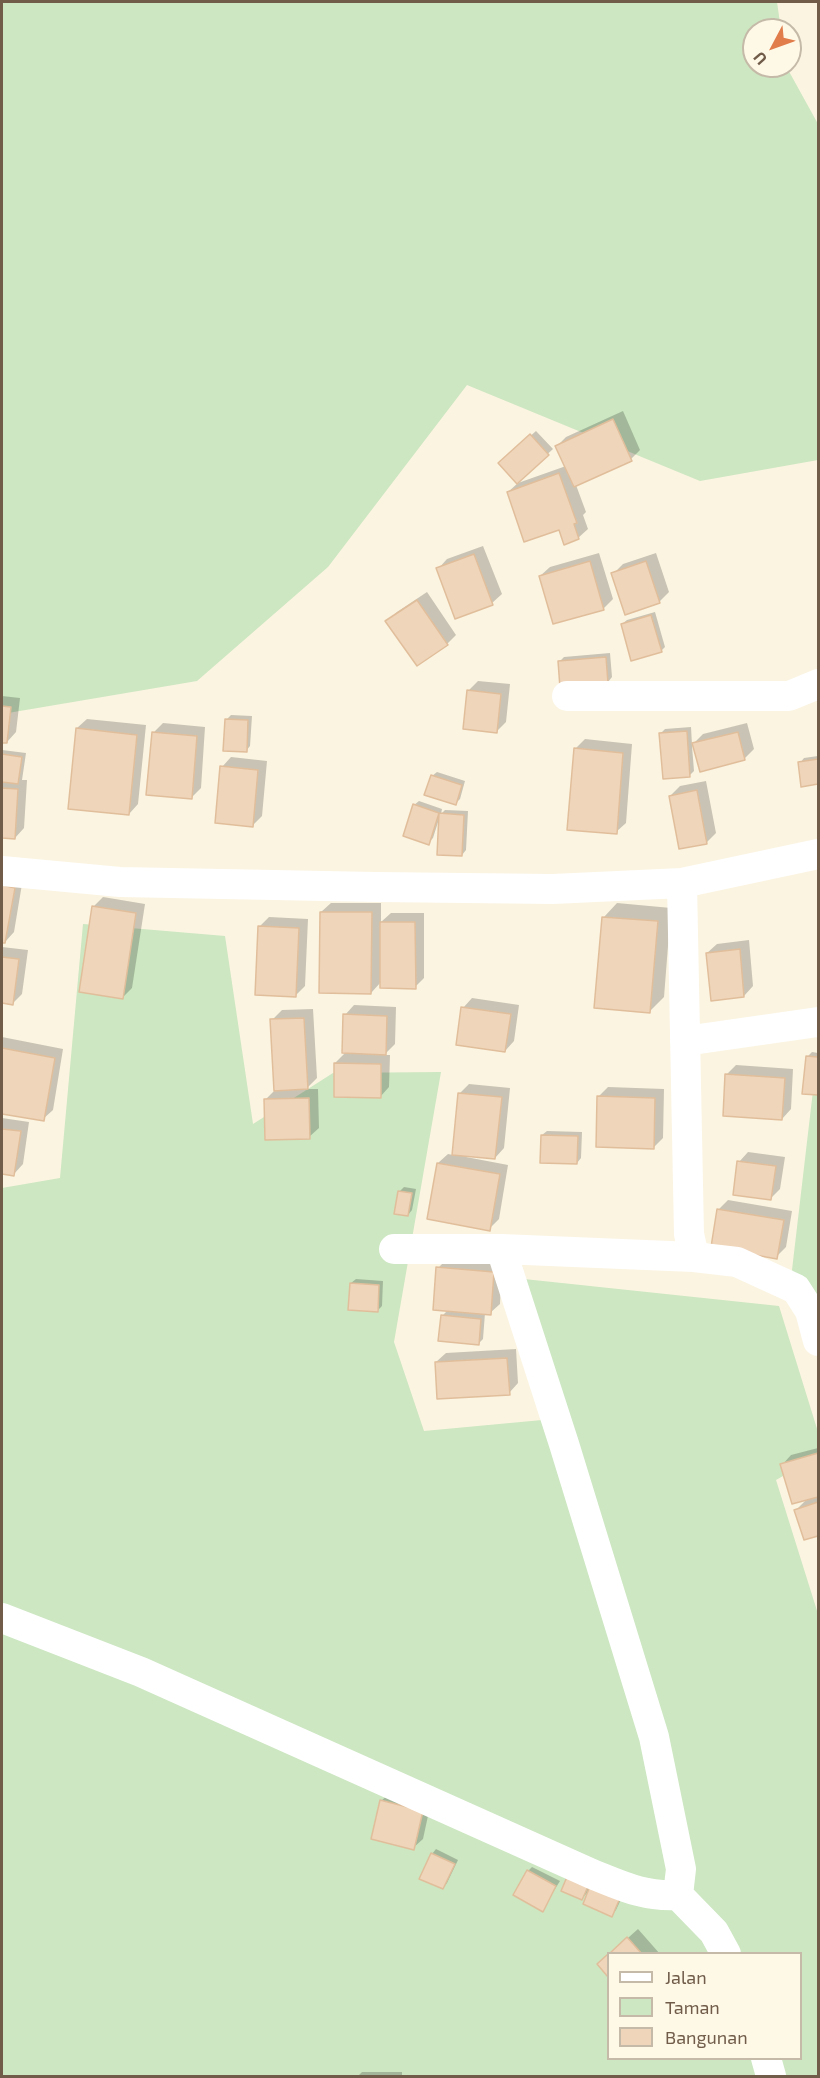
<!DOCTYPE html>
<html>
<head>
<meta charset="utf-8">
<style>
	body { margin:0 }
	#map { position:relative; width:820px; height:2078px; overflow:hidden; background:#fbf4e1; font-family:"Exo 2",sans-serif }
	canvas { display:block }
	.frame { position:absolute; inset:0; border:3px solid #705c49; pointer-events:none }
	.legend { position:absolute; left:607px; top:1952px; width:195px; height:108px; box-sizing:border-box; background:#fef8e7; border:2px solid #c5baa8; margin:0; padding:8px 10px; list-style:none; font-size:18px; color:#705c49 }
	.legend li { display:flex; align-items:center; gap:12px; height:30px }
	.legend b { width:30px; border:2px solid #c5baa8 }
	.north { position:absolute; left:742px; top:18px; width:60px; height:60px; box-sizing:border-box; background:#fef8e7; border:2px solid #c5baa8; border-radius:50%; rotate:229deg; font-size:16px; font-weight:700; line-height:24px; text-align:center; color:#705c49 }
	.north::after { content:''; display:block; margin:auto; width:21px; height:27px; background:#e07d4b; clip-path:polygon(50% 0,100% 100%,50% 72%,0 100%) }
</style>
</head>
<body>
<div id="map">
<canvas width="820" height="2078"></canvas>
<div class="frame"></div>
<ul class="legend">
<li><b style="height:8px;background:#fff"></b>Jalan</li>
<li><b style="height:16px;background:#cce7c1"></b>Taman</li>
<li><b style="height:16px;background:#efd5ba"></b>Bangunan</li>
</ul>
<div class="north">U</div>
</div>
<script>
const ctx = document.querySelector('canvas').getContext('2d');
ctx.lineJoin = 'round';
function paint(path, color) {
  ctx.fillStyle = color;
  ctx.fill(path, 'evenodd');
}
function strokePath(path, color, width, dash) {
  ctx.strokeStyle = color;
  ctx.lineWidth = width;
  ctx.lineCap = dash ? 'butt' : 'round';
  ctx.setLineDash(dash || []);
  ctx.stroke(path);
}
paint(new Path2D(`
	M2 2H777L781 30H754V66H786L818 124V460L700 481 467 385 328 567 197 681 2 714Z
	M83 924 225 936 253 1124 333 1073 441 1072 394 1342 424 1431 553 1419 505 1277 779 1306 818 1432V1456L776 1480 818 1614V2076H2V1188L60 1178ZM608 1954H800V2058H608Z
	M818 1048V1317L792 1270Z`), '#cce7c1');
paint(new Path2D(`
	M623 411 640 450 631 459 576 485 586 512 583 515 588 529 578 538 559 528 508 492 518 483 566 466 557 446 566 437Z
	M536 431 553 449 517 482 500 463Z
	M483 546 502 594 492 603 438 569 447 559Z
	M599 553 613 599 604 608 554 623 540 576 550 567Z
	M656 553 669 592 659 602 613 574 623 564Z
	M427 592 456 635 447 644 387 621 397 612Z
	M655 612 665 647 661 651 622 624 627 620Z
	M610 653 612 677 608 682 559 662 564 657Z
	M478 681 510 684 506 722 496 732 469 690Z
	M2 696 20 698 16 732 7 742 2 741Z
	M231 715 252 716 250 746 246 751 226 720Z
	M87 719 146 725 138 804 129 814 77 728Z
	M163 723 205 727 201 788 191 798 153 733Z
	M747 723 754 749 744 759 692 746 694 771 690 775 661 733 665 729 691 727 692 745 703 734Z
	M585 739 632 744 626 823 616 832 575 749Z
	M2 750 26 753 22 780H27L24 828 15 838 2 837Z
	M818 756V783L803 785 800 763 804 758Z
	M231 757 267 761 262 816 253 825 222 767Z
	M437 772 465 781 460 799 456 803 432 776Z
	M706 781 716 833 707 842 680 847 670 796 680 786Z
	M419 801 442 809 441 814 445 810 468 811 466 850 462 855 439 819 433 838 428 843 414 805Z
	M2 875 23 878 14 932 5 942 2 941Z
	M103 897 145 904 132 988 123 997 93 907Z
	M331 903H381V922L391 913H424V978L415 987 381 982 371 993 321 912Z
	M617 903 671 908 664 997 650 1011 604 917Z
	M269 917 308 919 305 986 296 995 260 926Z
	M749 940 753 986 744 996 707 953 717 944Z
	M2 947 28 950 22 994 13 1003 2 1002Z
	M472 998 519 1005 514 1041 505 1051 463 1008Z
	M354 1005 396 1007 395 1044 384 1055H390L389 1087 380 1097 335 1063 347 1051 345 1015Z
	M313 1009 317 1078 306 1089H318L319 1128 309 1137 266 1099 276 1089 272 1020 282 1010Z
	M2 1037 63 1049 53 1110 43 1119 2 1112Z
	M812 1052 818 1053V1094L804 1093 807 1057Z
	M736 1065 793 1069 791 1109 782 1119 727 1074Z
	M469 1084 510 1088 504 1148 495 1158 466 1155V1157L508 1165 499 1219 489 1229 438 1163 448 1154 453 1155 459 1094Z
	M608 1087 664 1089 663 1138 653 1148 598 1097Z
	M2 1118 29 1122 23 1164 14 1174 2 1172Z
	M547 1131 582 1132 581 1158 577 1163 542 1135Z
	M748 1152 785 1157 780 1189 771 1198 739 1162Z
	M404 1187 416 1189 412 1210 408 1215 400 1191Z
	M728 1200 792 1211 786 1247 776 1257 713 1246 719 1209Z
	M447 1259 502 1263 500 1304 490 1313H485L483 1339 478 1344 442 1316 448 1310 438 1268Z
	M356 1279 383 1281 382 1306 377 1311 351 1283Z
	M516 1349 518 1383 509 1393 436 1362 446 1353Z
	M818 1448V1534L805 1538 796 1510 808 1498 782 1465 791 1455Z
	M391 1792 431 1802 423 1839 413 1848 381 1801Z
	M436 1849 458 1860 447 1883 443 1888 432 1854Z
	M532 1867 560 1881 542 1910 528 1871Z
	M590 1886 623 1895 616 1910 612 1915 591 1889 582 1898 563 1890Z
	M638 1929 660 1954H610Z
	M362 2072H402V2076H358Z`), '#0003');
const building = new Path2D(`
	M613 419 632 461 574 487 555 446Z
	M530 434 549 455 517 484 498 463Z
	M559 473 577 523 574 524 579 539 564 545 559 530 524 542 507 492Z
	M474 554 493 605 455 619 436 568Z
	M590 561 604 610 553 624 539 576Z
	M646 561 660 603 625 615 611 573Z
	M417 600 448 645 417 666 385 621Z
	M651 615 662 652 631 661 621 624Z
	M606 657 608 683 560 688 558 661Z
	M467 690 501 694 497 733 463 729Z
	M2 706 11 707 7 743H2Z
	M225 719 248 720 247 752 223 751Z
	M76 728 137 735 129 815 68 809Z
	M687 731 690 777 663 779 659 733Z
	M152 732 197 736 192 799 146 795Z
	M738 732 745 760 700 772 692 743Z
	M574 748 623 753 617 834 567 830Z
	M2 754 22 757 18 784 2 782Z
	M818 759V784L801 787 798 762Z
	M220 766 258 770 253 827 215 823Z
	M431 775 462 785 456 805 424 795Z
	M2 788 18 789 15 839 2 838Z
	M697 790 707 844 679 849 669 796Z
	M413 804 439 813 429 845 403 836Z
	M439 813 464 815 462 856 437 855Z
	M2 885 15 888 5 943H2Z
	M92 906 136 913 123 999 79 992Z
	M320 912H372L371 994 319 993Z
	M602 917 658 921 650 1013 594 1008Z
	M380 922H415L416 989 380 988Z
	M258 926 299 928 296 997 255 995Z
	M740 949 744 997 711 1001 706 953Z
	M2 957 19 959 13 1005 2 1003Z
	M461 1007 511 1014 505 1052 456 1045Z
	M343 1014 387 1016 386 1055 342 1053Z
	M304 1018 308 1089 274 1091 270 1019Z
	M2 1048 55 1058 44 1121 2 1114Z
	M806 1056 818 1057V1095L802 1094Z
	M334 1063 381 1064V1098L334 1097Z
	M725 1074 785 1078 782 1120 723 1116Z
	M458 1093 502 1097 495 1159 452 1155Z
	M597 1096 655 1098 654 1149 596 1147Z
	M309 1098 310 1139 265 1140 264 1099Z
	M2 1129 21 1131 14 1176 2 1174Z
	M541 1135 578 1136 577 1164 540 1163Z
	M737 1161 776 1166 771 1200 733 1195Z
	M437 1163 500 1174 490 1231 427 1219Z
	M398 1191 412 1193 408 1216 394 1214Z
	M717 1209 784 1220 777 1259 711 1247Z
	M436 1267 494 1272 491 1315 433 1310Z
	M350 1283 379 1285 378 1312 348 1310Z
	M441 1315 481 1319 479 1345 438 1341Z
	M507 1358 510 1395 437 1399 435 1362Z
	M818 1453V1497L792 1504 780 1464Z
	M818 1502V1536L804 1540 794 1510Z
	M380 1800 423 1811 414 1850 371 1839Z
	M431 1853 455 1864 443 1889 419 1879Z
	M527 1870 556 1886 543 1912 513 1895Z
	M569 1872 590 1882 582 1900 561 1891Z
	M592 1881 622 1893 612 1917 583 1904Z
	M627 1937 642 1954H609Z
	M608 1954V1977L597 1964Z`);
paint(building, '#efd5ba');
strokePath(building, '#e1be9b', 1.5);
strokePath(new Path2D(`
	M567 696H789L818 684
	M2 871 120 882 376 887 553 889 682 883 818 854
	M682 883 689 1234 694 1257 737 1262 796 1289 810 1311 818 1341
	M685 1041 818 1022
	M394 1249H501L694 1257
	M2 1618 141 1672 592 1874C622 1886 644 1897 678 1895L681 1869 654 1737 564 1444 501 1249
	M678 1895 714 1932 726 1954
	M766 2058 771 2076`), '#fff', 30);
</script>
</body>
</html>
